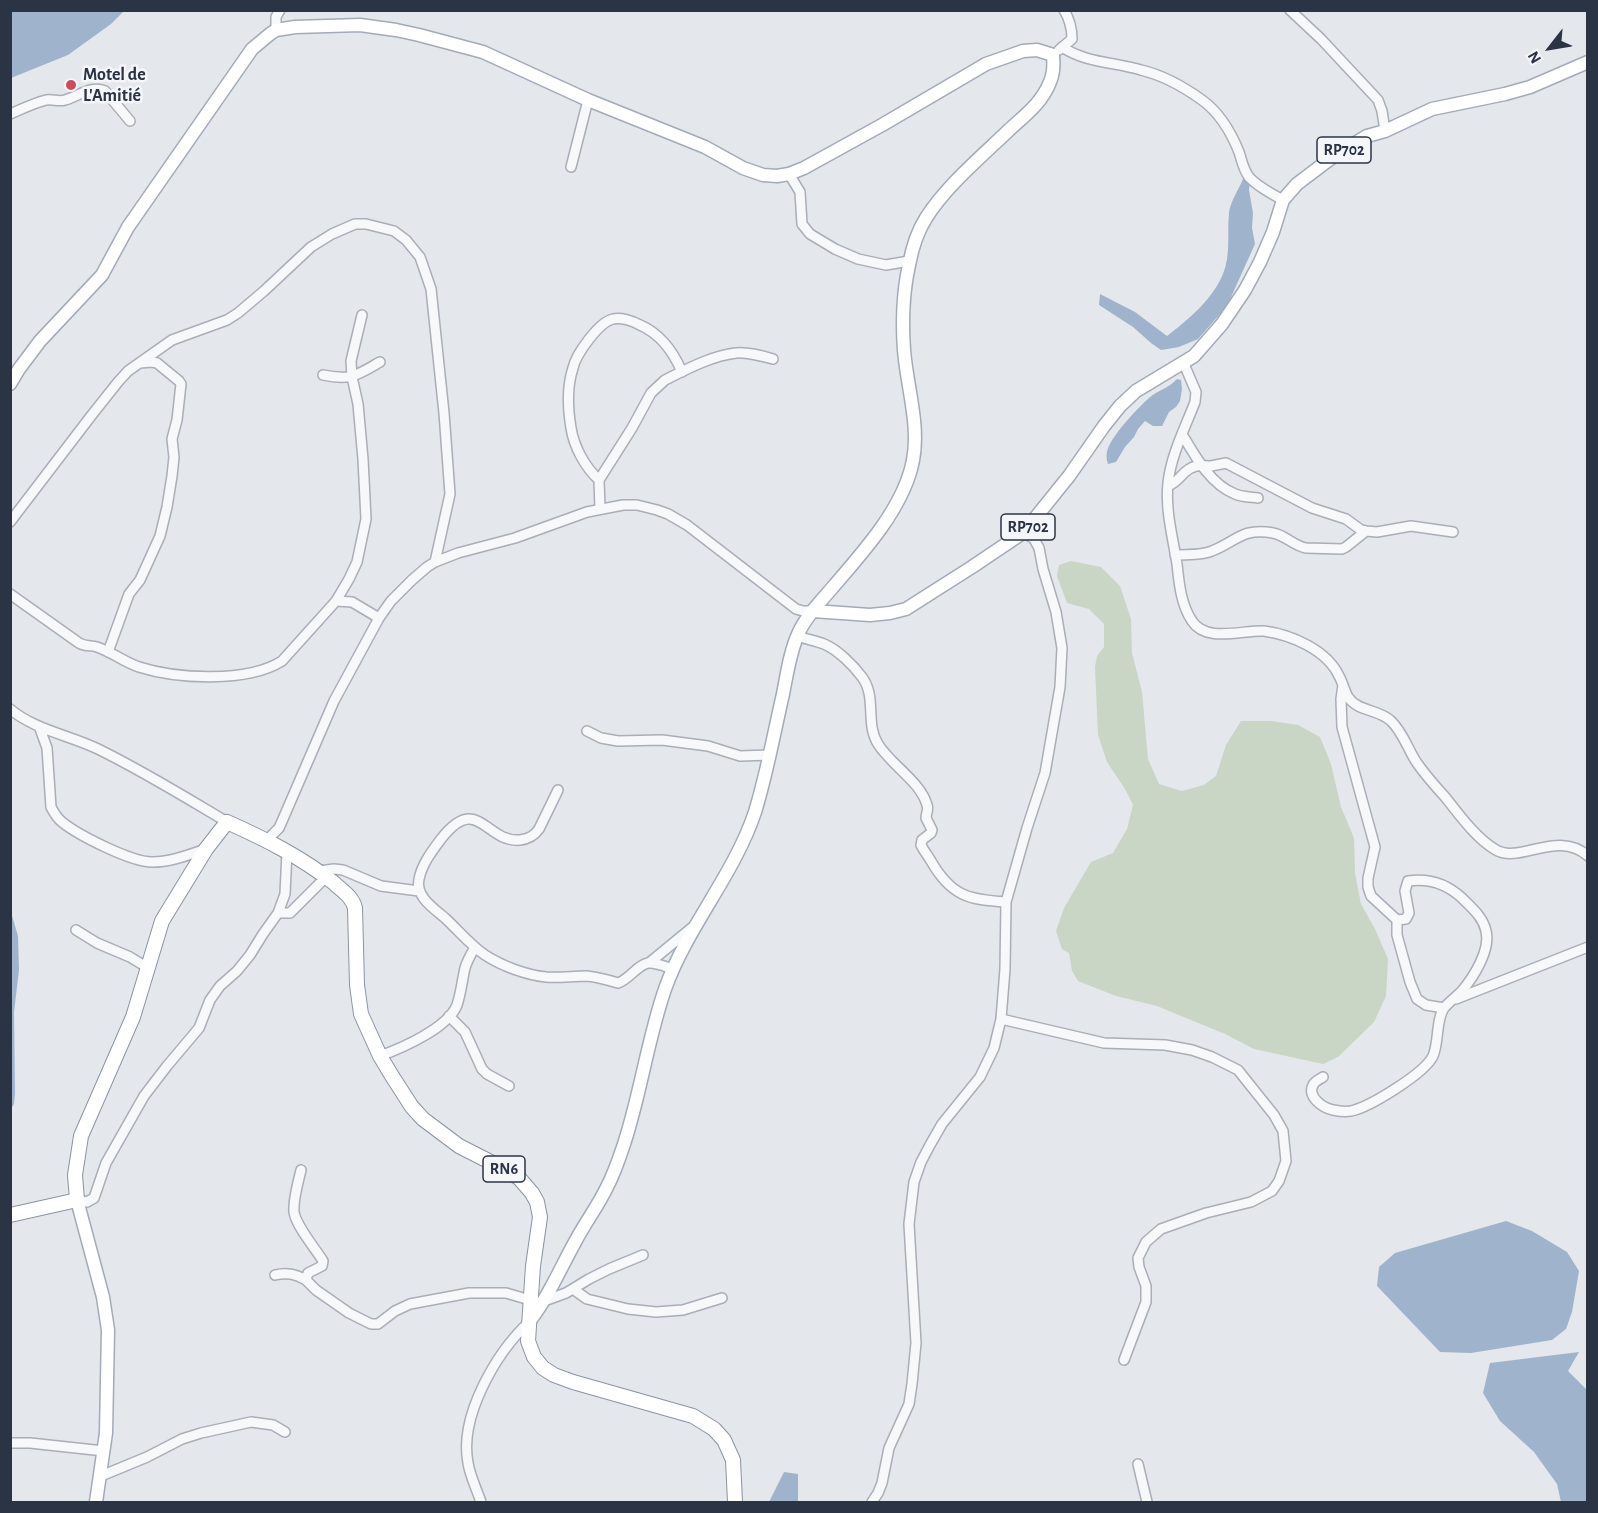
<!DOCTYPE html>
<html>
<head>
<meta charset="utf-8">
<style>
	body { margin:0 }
	#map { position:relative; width:1598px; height:1513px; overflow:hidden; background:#e4e7ec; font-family:"Alegreya Sans",sans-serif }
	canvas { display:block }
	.frame { position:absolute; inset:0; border:12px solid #2b3445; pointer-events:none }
	.north { position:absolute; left:1520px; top:18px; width:60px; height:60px; -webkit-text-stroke:4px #f4f6f9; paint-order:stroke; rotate:239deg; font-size:16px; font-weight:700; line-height:24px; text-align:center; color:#2b3445 }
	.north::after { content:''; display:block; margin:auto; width:21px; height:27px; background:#2b3445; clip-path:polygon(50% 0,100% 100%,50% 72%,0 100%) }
</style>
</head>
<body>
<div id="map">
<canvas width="1598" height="1513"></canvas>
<div class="frame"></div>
<div class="north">N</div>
</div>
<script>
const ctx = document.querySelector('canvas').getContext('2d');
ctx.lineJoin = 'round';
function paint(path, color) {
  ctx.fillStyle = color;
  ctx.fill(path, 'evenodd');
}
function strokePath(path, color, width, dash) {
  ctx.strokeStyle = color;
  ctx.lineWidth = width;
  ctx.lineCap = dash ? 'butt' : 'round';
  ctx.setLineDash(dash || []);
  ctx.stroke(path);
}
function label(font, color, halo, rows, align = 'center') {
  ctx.font = font + ' "Alegreya Sans",sans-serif';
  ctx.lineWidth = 5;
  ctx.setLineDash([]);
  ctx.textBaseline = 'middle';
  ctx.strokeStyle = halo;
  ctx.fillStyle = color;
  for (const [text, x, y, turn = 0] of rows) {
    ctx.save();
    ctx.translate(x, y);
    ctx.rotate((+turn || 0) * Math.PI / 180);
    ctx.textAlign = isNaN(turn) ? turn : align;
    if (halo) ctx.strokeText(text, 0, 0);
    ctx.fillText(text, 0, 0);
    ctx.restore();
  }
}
paint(new Path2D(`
	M1071 561 1101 567 1120 586 1131 619 1132 653 1142 692 1148 759 1159 784 1182 791 1204 785 1216 776 1226 745 1241 721H1271L1298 725 1320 737 1331 764 1341 807 1354 838 1355 873 1361 904 1375 929 1388 959 1386 996 1374 1022 1338 1057 1323 1064 1254 1049 1225 1034 1157 1006 1116 996 1078 981 1072 971 1069 953 1062 949 1056 931 1064 908 1091 862 1113 853 1127 829 1133 805 1125 789 1107 762 1098 735 1095 667 1097 656 1104 647V624L1089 609 1067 603 1057 576 1059 565Z`), '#c9d6c5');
paint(new Path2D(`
	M11 10H124V11L111 24 68 55 11 78Z
	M1243 179 1250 180 1249 190 1253 213 1252 228 1255 244 1227 306 1198 339 1179 347 1161 350 1151 343 1133 327 1099 305 1100 294 1135 312 1167 336C1189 319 1212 300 1223 274 1231 255 1227 233 1229 213 1230 202 1239 189 1243 179Z
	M1177 379 1181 380 1182 389 1180 401 1176 407 1169 412 1162 426H1153L1145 421 1138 429 1134 437 1125 447 1116 462 1108 464C1106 458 1106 452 1109 446 1116 431 1137 409 1149 398 1158 390 1168 389 1177 379Z
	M10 909 18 936 19 970 14 1012 15 1094 14 1104 11 1109Z
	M1506 1221 1532 1231 1567 1252 1579 1271 1572 1312 1566 1329 1552 1340 1471 1353 1440 1352 1377 1286 1379 1267 1395 1253Z
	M1579 1352 1568 1371 1587 1390V1502H1561L1557 1484 1534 1452 1500 1421 1483 1393 1490 1363Z
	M784 1472 798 1474V1502H769Z`), '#9fb4cc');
const minor = new Path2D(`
	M1290 10 1321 39 1378 100 1382 111 1385 131
	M276 30V17L280 10
	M1062 47C1086 63 1114 62 1141 70 1162 75 1184 87 1202 100 1220 113 1231 132 1239 152 1242 161 1243 169 1249 177 1258 187 1272 194 1283 200
	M1059 50 1072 39C1072 28 1070 20 1064 10
	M10 114C22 109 34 103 46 100 53 99 59 102 65 100 79 96 91 85 105 91L130 121
	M571 167 588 100
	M789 174 800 192 802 224 810 234 835 249 858 259 886 265 909 261
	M1184 364 1196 392 1195 402C1185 428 1171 455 1168 483 1165 510 1173 538 1177 564 1179 583 1181 605 1192 621 1206 643 1242 630 1264 631 1279 633 1294 638 1307 645 1320 652 1333 663 1339 676 1343 683 1344 690 1348 697 1358 712 1379 709 1391 721 1403 732 1408 750 1417 763 1426 776 1436 787 1446 798 1460 816 1477 839 1496 850 1520 864 1558 829 1588 856
	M323 375C351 381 357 375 380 362
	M1182 434C1195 456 1210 484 1235 494 1242 497 1250 497 1258 498
	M599 480C585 467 574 447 571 428 568 410 567 386 573 368 576 354 599 322 613 319 621 317 633 321 640 325 661 334 673 351 682 372
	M1168 486C1180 481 1181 473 1191 468 1198 464 1204 466 1211 466 1216 465 1221 464 1226 463L1312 508 1346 519 1361 530 1366 531 1377 532 1411 526 1453 532
	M600 509 599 480 632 428 651 393 665 380C687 369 711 356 736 353 745 352 763 356 773 359
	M10 522 91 416 118 382 128 371 172 340 227 320 238 313 264 291 311 247 332 234 355 224H366L394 231 406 240 420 257 431 289 444 413 450 494 435 562
	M1175 555C1187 554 1201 556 1212 551 1236 542 1242 527 1273 533 1285 535 1294 546 1306 548L1342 549 1346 547 1366 531
	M10 594 79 643C86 647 91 645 97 647 112 652 124 662 139 667 177 679 247 683 282 661L336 601 349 579 357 562 366 519 363 459 358 404 352 377 351 361 362 315
	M336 601 352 602 379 618
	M797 636C806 639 816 641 824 644 838 650 853 665 862 677 877 697 865 724 878 744 890 764 921 782 927 805 929 810 926 813 926 818L932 830 931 833 922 840 921 845C924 851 928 856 931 861 951 896 969 900 1006 902
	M108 652 129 594 140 580 160 536 167 507 172 476 174 457 172 439 177 420 181 384 179 381 157 363 152 362 140 363
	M1343 685 1341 699 1342 727 1375 847 1368 878V887L1371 896 1397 920V935L1410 982 1417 999 1426 1005 1444 1008
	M10 709C35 730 69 735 98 749 143 771 185 797 227 822
	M39 726 47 748 51 807C54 813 57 818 62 822 78 835 131 862 152 862 171 862 188 855 206 849
	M587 731 601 738 618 741 662 740 708 746 740 756 770 755
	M558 790 539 829C534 836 529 839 520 840 485 843 478 792 441 839 432 851 422 864 419 879 415 896 433 908 445 918 458 930 470 945 485 955 502 966 526 975 546 977 559 978 573 976 587 976 597 977 608 980 618 983 630 979 637 965 648 963 656 962 666 967 673 969
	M267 840 279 828 283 819 334 701 379 618 391 601 412 580 427 567 435 562 458 553 515 538 587 512 623 505H637L657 510 668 514 687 525 796 609 803 611H813
	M319 871 334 869 343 870 381 886 419 891
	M278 913H290L326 877
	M76 930 97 943 130 957 148 968
	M649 963 694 926
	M1456 999 1588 947
	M449 1016 465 1032 482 1069 487 1074 509 1086
	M1001 1019 1104 1043 1165 1045 1192 1050 1212 1057 1238 1070 1274 1115 1283 1131 1286 1161 1279 1181 1272 1191 1251 1202 1206 1213 1161 1229 1146 1242 1138 1258 1139 1267 1146 1286V1302L1124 1360
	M380 1056C402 1048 448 1028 457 1005 461 993 462 981 465 968 467 961 471 954 475 947
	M1323 1077C1320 1079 1315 1081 1313 1085 1307 1097 1323 1108 1333 1110 1338 1111 1345 1112 1351 1111 1370 1107 1425 1073 1433 1056 1439 1042 1436 1019 1444 1008 1449 1002 1456 997 1461 992 1473 978 1491 950 1486 931 1483 917 1472 908 1462 898 1447 884 1428 878 1408 881L1405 891 1409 913 1406 919 1397 920
	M301 1170C298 1183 293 1199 294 1212 296 1226 315 1248 323 1261L322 1266 308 1273 306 1280 316 1290 349 1313 371 1324H378L395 1311 410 1304 469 1293H506L530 1300
	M77 1200 87 1202 94 1198 106 1163 144 1096 167 1066 199 1028 210 1000 220 986 237 971 250 955 263 934 278 913 285 894 287 851
	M275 1275C287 1272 295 1274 306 1280
	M573 1289 587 1299 628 1309 656 1312 683 1310 722 1298
	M544 1301 566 1293 589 1279 609 1269 643 1255
	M10 1443H30L104 1451
	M1138 1464 1147 1502
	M101 1476 147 1457 182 1439 201 1433 251 1422 273 1425 285 1432
	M481 1502C477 1490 470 1476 468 1463 459 1416 496 1353 529 1322
	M872 1502 878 1493 882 1483 889 1448 909 1404 912 1384 916 1343 909 1224 914 1182 921 1162 930 1145 942 1124 980 1077 994 1048 1001 1019 1005 969 1006 902 1027 828 1045 773 1060 687 1062 648 1056 612 1043 569 1039 548 1034 539 1024 532`);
const major = new Path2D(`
	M10 384 19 369 40 341 102 275 128 227 252 49 270 34 276 30 295 27 360 25 396 30 419 35 483 52 588 100 705 147 743 168 763 175 777 176 789 174 804 168 882 125 986 64 1023 51 1037 50 1053 55C1054 65 1054 73 1050 82 1042 103 1024 116 1009 130 982 156 945 187 926 218 917 232 912 249 909 265 903 292 902 322 904 350 907 389 922 430 911 469 899 513 862 553 833 587 821 601 807 615 799 632 790 651 787 674 783 694 774 733 767 773 755 812 734 875 687 927 665 989 648 1038 641 1091 625 1141 620 1156 615 1172 607 1187 598 1206 585 1223 575 1242 560 1269 548 1298 529 1322
	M813 611 870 615 890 613 906 609 972 567 1024 532 1069 476 1104 426 1120 406 1136 391 1194 356 1222 324 1245 290 1260 262 1273 232 1283 200 1297 184 1334 156 1367 136 1385 131 1432 109 1505 94 1530 87 1588 62
	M77 1200 103 1297 108 1330 106 1433 96 1502`);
const highway = new Path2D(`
	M10 1215 77 1200 75 1175 81 1136 133 1017 162 921 206 849 227 822C265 839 301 857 334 883 342 891 352 896 355 908L357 985 361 1014 380 1056 392 1076 412 1107 423 1119 459 1146 512 1173 520 1179 532 1193 537 1202 540 1217 533 1266 528 1341 534 1357 543 1368 554 1375 573 1382 693 1416 714 1429 724 1440 733 1460 735 1502`);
strokePath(minor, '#a9aeb7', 12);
strokePath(major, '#a3abb8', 15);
strokePath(highway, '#8b94a3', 16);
strokePath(minor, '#f7f8fa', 9);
strokePath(major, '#fff', 12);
strokePath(highway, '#fff', 14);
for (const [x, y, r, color] of [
	[71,85,6,"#d1495b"]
]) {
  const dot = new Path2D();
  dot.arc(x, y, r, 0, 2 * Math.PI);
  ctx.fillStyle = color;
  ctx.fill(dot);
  strokePath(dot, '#f4f6f9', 2);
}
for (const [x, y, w] of [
	[1344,150,54],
	[1028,527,54],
	[504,1169,42]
]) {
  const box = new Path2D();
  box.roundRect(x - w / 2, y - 13, w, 26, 4.5);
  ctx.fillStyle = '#f4f6f9';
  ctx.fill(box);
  strokePath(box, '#2b3445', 1.5);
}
label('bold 16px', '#2b3445', null, [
	["RP702",1344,150],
	["RP702",1028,527],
	["RN6",504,1169]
]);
label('bold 18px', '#2b3445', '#f4f6f9', [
	["Motel de",83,75],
	["L'Amitié",83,96]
], 'left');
</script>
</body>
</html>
